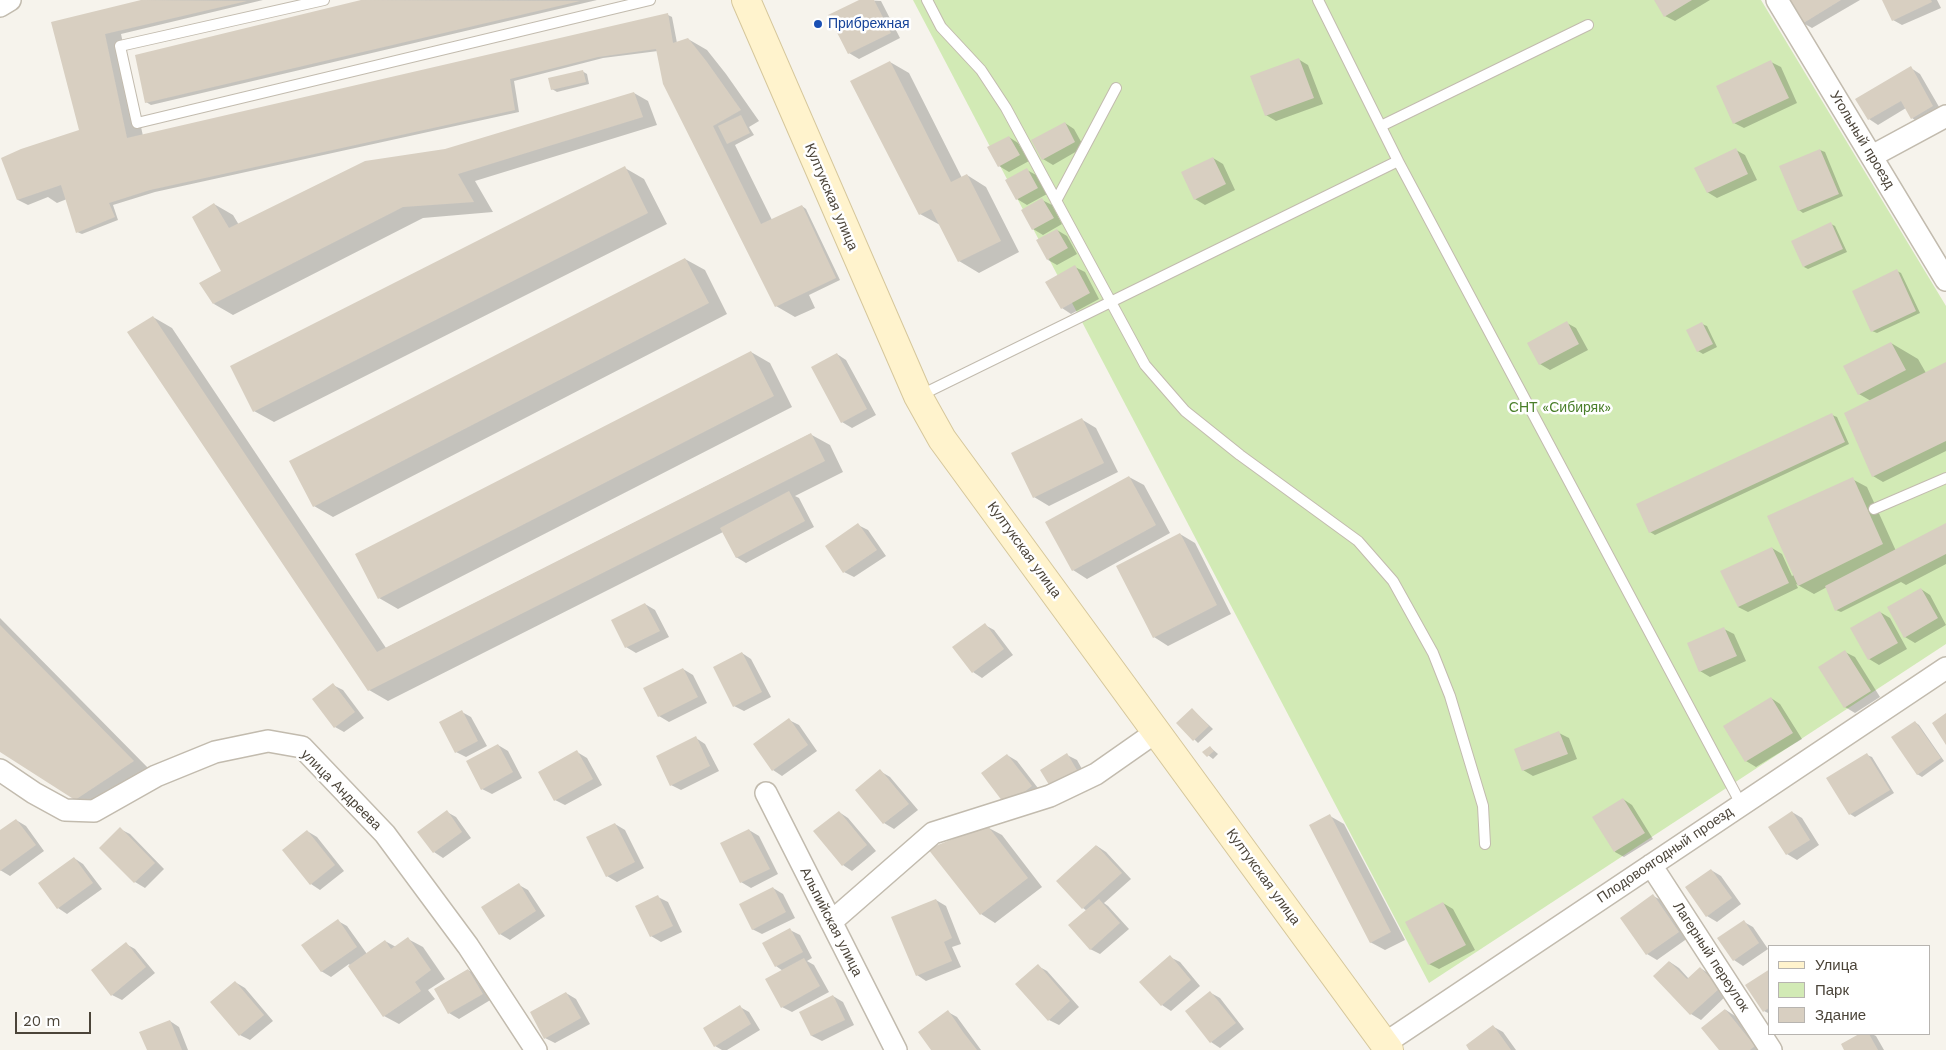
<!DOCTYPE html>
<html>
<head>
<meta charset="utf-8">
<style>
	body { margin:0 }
	#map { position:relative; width:1946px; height:1050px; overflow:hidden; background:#f6f3ec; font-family:"Work Sans",sans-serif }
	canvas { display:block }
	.legend { position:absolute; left:1768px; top:945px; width:162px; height:90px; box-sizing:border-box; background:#fff; border:1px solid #b7b4b0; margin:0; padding:6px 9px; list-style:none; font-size:15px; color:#4b4439 }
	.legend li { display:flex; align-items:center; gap:10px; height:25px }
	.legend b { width:25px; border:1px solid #b7b4b0 }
	.scale { position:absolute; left:15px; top:1012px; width:76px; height:22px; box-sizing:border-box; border:2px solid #4b4439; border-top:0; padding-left:6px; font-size:15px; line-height:18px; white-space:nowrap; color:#4b4439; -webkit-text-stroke:4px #fff; paint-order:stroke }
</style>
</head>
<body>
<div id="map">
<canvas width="1946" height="1050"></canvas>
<ul class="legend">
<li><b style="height:6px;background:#fff3cd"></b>Улица</li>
<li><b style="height:14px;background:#d2eab5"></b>Парк</li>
<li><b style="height:14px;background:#d8cfc1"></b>Здание</li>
</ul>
<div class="scale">20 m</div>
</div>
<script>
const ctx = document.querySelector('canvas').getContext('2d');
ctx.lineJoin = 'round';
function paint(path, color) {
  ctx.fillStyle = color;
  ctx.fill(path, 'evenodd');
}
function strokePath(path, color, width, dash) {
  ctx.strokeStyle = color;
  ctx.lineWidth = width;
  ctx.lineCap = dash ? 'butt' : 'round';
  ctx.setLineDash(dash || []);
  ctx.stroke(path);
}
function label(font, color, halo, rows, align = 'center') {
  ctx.font = font + ' "Work Sans",sans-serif';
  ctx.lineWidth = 5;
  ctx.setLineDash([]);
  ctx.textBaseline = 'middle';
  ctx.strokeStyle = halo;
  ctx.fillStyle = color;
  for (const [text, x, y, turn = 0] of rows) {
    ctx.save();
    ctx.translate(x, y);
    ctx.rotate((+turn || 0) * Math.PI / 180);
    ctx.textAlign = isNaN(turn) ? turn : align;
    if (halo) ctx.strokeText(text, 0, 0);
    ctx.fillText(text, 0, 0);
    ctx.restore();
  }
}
paint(new Path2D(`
	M913 0H1761L1946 306V644L1429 983Z`), '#d2eab5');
paint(new Path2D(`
	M146 0H263L121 34 143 136 668 15 672 17 677 43 688 39 707 50 726 74 759 121 749 127 754 135 735 145 772 220 802 206 806 209 840 280 809 295 815 308 795 317 776 306 658 51 603 58 514 81 519 112 155 192 113 205 118 220 82 234 77 232 67 199 57 203 48 197 28 205 18 200 3 158 80 131 99 12Z
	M366 0H597L151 105 146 102 136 56Z
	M862 0 881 1 900 38 859 59 849 53Z
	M1656 0H1710L1675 21 1665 16Z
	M1789 0H1860L1812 28 1803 23Z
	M1883 0H1937L1941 8 1902 25 1893 20Z
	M1298 59 1308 65 1323 104 1276 121 1266 115Z
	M890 62 909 73 962 178 967 175 986 187 1019 252 979 273 959 261 940 225 920 214Z
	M1771 62 1781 67 1797 103 1744 128 1734 123Z
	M1911 68 1920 74 1942 112 1921 124 1912 118 1906 108 1878 125 1869 119Z
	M582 71 587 74 589 84 557 92 552 89Z
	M634 93 648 101 657 125 475 181 493 212 423 218 233 315 214 304 223 271 214 204 233 215 239 225 445 150Z
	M1065 123 1074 129 1084 147 1053 165 1043 159Z
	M1009 137 1018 143 1029 161 1009 172 999 166 989 148Z
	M1736 150 1745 155 1757 180 1717 198 1707 192Z
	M1820 150 1825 152 1843 196 1803 213 1799 210Z
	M1213 158 1223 164 1235 190 1205 205 1195 199Z
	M625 168 644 179 667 224 274 422 254 411Z
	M1027 170 1036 175 1047 194 1027 205 1017 199Z
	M1042 200 1052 205 1062 224 1043 235 1033 229Z
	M1831 224 1835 226 1847 252 1808 269 1804 267Z
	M1057 230 1067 236 1077 254 1057 265 1048 260Z
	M685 259 705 270 727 314 333 517 314 506Z
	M1075 267 1085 272 1099 299 1071 314 1062 308Z
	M1897 271 1901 273 1920 313 1877 333 1872 331Z
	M153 317 172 328 386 648 810 434 830 445 843 472 795 496 799 498 814 527 746 563 736 557 723 532 388 701 369 690Z
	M1567 323 1576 328 1588 350 1550 370 1540 364Z
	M1702 324 1707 326 1717 347 1703 354 1698 351Z
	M1891 343 1918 359 1926 373 1946 363V451L1883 482 1873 476 1871 401 1859 394Z
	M751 352 770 363 792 407 398 609 379 598Z
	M837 354 846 360 876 415 852 428 842 422Z
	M1832 415 1837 417 1849 444 1655 535 1650 532Z
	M1081 419 1096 428 1118 472 1049 506 1034 497Z
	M1129 477 1144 485 1170 533 1087 579 1073 570Z
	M1852 479 1867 487 1896 551 1946 525V564L1906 585 1901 582 1841 612 1836 610 1827 587 1814 594 1796 584 1798 588 1748 612 1738 607 1772 548 1782 554 1792 576 1794 575Z
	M858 525 868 530 886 556 854 577 844 572Z
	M1180 534 1195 543 1231 614 1168 646 1154 637Z
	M1921 589 1930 595 1946 625 1915 643 1905 637Z
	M645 604 655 610 669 637 636 653 626 647Z
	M1880 612 1890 618 1907 649 1879 665 1869 659Z
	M0 618 152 772 95 810 0 751Z
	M985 625 994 630 1013 655 982 678 973 672Z
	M1724 629 1734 634 1746 661 1710 677 1700 671Z
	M1845 652 1855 657 1880 697 1855 713 1845 707Z
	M742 653 751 659 771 697 744 711 734 706Z
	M683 669 693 675 707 703 669 722 659 716Z
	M333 685 343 690 364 718 344 732 335 727Z
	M1771 698 1780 704 1802 739 1756 767 1746 761Z
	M1192 709 1213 729 1198 743 1178 723Z
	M462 712 471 717 487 746 466 757 456 752Z
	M789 720 799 725 817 751 782 776 773 770Z
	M1915 722 1919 725 1944 761 1922 777 1917 774Z
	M1559 733 1569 738 1577 759 1533 776 1523 770Z
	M696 738 705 744 719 771 681 790 671 785Z
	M498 745 508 751 522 778 492 794 482 789Z
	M1210 747 1218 754 1213 759 1204 752Z
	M577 752 587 758 602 785 565 805 555 800Z
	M1007 755 1017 761 1041 792 1017 810Z
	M1067 755 1077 760 1087 778 1062 793Z
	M1867 755 1872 757 1894 793 1855 817 1850 814Z
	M880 771 890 777 918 810 894 829 884 823 857 790Z
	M1623 799 1632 805 1653 839 1624 857 1615 852Z
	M447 812 456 817 471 838 443 858 434 852Z
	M839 812 848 818 876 851 852 871 843 865Z
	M1792 812 1802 818 1819 845 1797 860 1787 854Z
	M1330 816 1344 824 1405 940 1385 950 1370 942Z
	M16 820 26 826 44 851 10 876 0 870V832Z
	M615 824 625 830 644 868 617 882 607 876Z
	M987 827 1002 835 1042 887 995 923 981 914Z
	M120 829 130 834 164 869 145 888 135 882 101 848Z
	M749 830 759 836 778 874 751 888 741 882Z
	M307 831 317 837 344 871 320 890 311 884Z
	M1097 846 1106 852 1131 879 1104 903 1108 906 1129 929 1100 954 1090 949 1087 911 1083 908Z
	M74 858 83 864 102 889 67 914 58 908Z
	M1711 870 1721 876 1741 904 1717 922 1707 916 1687 888Z
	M519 885 528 890 545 916 510 940 500 934Z
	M773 888 783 894 795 918 762 934 752 929Z
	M1653 896 1663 901 1688 938 1657 960 1647 954Z
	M658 897 668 902 682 932 661 942 651 936Z
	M936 900 946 906 961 944 952 947 961 967 926 981 917 975Z
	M1443 903 1453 909 1475 950 1439 969 1429 964Z
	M338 921 347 926 367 954 385 941 396 947 408 939 423 947 445 979 428 990 435 999 399 1024 384 1016 349 964 331 977 321 971Z
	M1744 922 1753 927 1768 949 1743 966 1734 960Z
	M790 930 800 935 812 958 807 961 814 965 829 992 792 1012 782 1007 783 971 776 966Z
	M126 944 135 949 155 973 122 1000 112 995Z
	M1170 957 1180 962 1200 986 1171 1011 1162 1005Z
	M1670 962 1679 968 1689 979 1700 968 1710 974 1728 994 1701 1020 1691 1014 1655 976Z
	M1038 966 1047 971 1079 1007 1059 1025 1049 1020Z
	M468 970 478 976 492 999 459 1019 449 1013Z
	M1770 971V1014L1764 1011Z
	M235 982 245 988 273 1021 250 1040 240 1035Z
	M566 993 576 999 590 1024 555 1043 545 1038Z
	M1211 993 1220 998 1244 1029 1220 1048 1211 1042Z
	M833 996 843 1002 854 1025 822 1041 812 1036 801 1012Z
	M740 1007 749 1012 760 1030 727 1050H722L715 1046Z
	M1726 1010 1735 1016 1762 1050H1720Z
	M948 1012 957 1017 981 1050H932Z
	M170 1021 179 1027 188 1050H148Z
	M1494 1027 1503 1032 1516 1050H1471Z
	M1861 1034H1872L1876 1036 1884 1050H1846L1842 1044Z`), '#0003');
paint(new Path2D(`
	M141 0 247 1 105 34 127 138 668 13 673 43 688 38 707 62 741 110 713 126 761 224 802 205 836 278 775 307 663 84 656 49 598 57 510 79 515 110 150 190 109 203 115 217 76 233 61 185 17 200 1 158 21 149 79 130 51 22Z
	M361 0 580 1 145 103 135 55Z
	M859 0H874L891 33 848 54 828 15Z
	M1654 0H1692L1664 17Z
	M1788 0H1841L1802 24Z
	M1882 0H1931L1932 2 1892 21Z
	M1299 58 1314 98 1265 116 1250 76Z
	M1771 60 1789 98 1733 124 1716 86Z
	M890 61 951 182 967 174 1001 241 958 262 931 209 919 215 850 81Z
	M1911 66 1933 106 1911 119 1901 101 1868 120 1855 99Z
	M583 70 586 82 551 90 548 78Z
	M634 92 643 117 458 174 474 202 403 207 213 304 199 283 221 271 192 217 214 203 229 228 365 161 445 149Z
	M741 115 750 133 727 144 718 126Z
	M1065 122 1075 142 1042 160 1031 140Z
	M1009 136 1020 155 998 167 987 147Z
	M1736 148 1748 174 1707 193 1694 168Z
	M1820 149 1839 194 1798 211 1779 166Z
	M1213 157 1226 184 1194 200 1181 172Z
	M625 166 648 213 253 412 230 366Z
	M1027 168 1038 188 1016 200 1005 180Z
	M1042 198 1054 218 1032 230 1021 210Z
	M1831 222 1843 249 1803 267 1791 241Z
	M1057 229 1068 248 1047 260 1036 240Z
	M685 258 709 303 313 507 289 461Z
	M1075 265 1090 293 1061 309 1045 282Z
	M1897 269 1916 311 1871 332 1852 291Z
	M153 316 377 652 811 433 825 461 368 691 127 332Z
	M1567 321 1579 344 1539 365 1527 343Z
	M1702 322 1713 344 1697 352 1686 330Z
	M1891 342 1906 370 1858 395 1843 366Z
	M751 351 774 396 378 599 355 554Z
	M837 353 867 409 841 423 811 367Z
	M1946 362V441L1872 477 1844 413Z
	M1832 413 1845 442 1649 533 1636 504Z
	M1082 418 1104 463 1033 498 1011 453Z
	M1129 476 1156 525 1072 571 1045 522Z
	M1853 477 1883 544 1798 586 1767 516Z
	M789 491 805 521 736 558 720 528Z
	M858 523 877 550 843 573 825 546Z
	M1946 523V554L1835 611 1825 586Z
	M1180 533 1217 605 1153 638 1116 566Z
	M1772 547 1789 583 1738 607 1720 571Z
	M1921 588 1938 618 1904 638 1887 607Z
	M645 603 660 631 625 648 611 620Z
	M1880 611 1898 643 1868 660 1850 628Z
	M985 623 1004 649 972 673 952 647Z
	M0 625 134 761 75 800 0 752Z
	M1724 627 1737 656 1699 672 1687 643Z
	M1845 650 1871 691 1844 708 1818 667Z
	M742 652 762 692 733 707 713 667Z
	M683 668 698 697 658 717 643 688Z
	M333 683 355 712 334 728 312 699Z
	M1771 697 1793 733 1745 762 1723 726Z
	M1192 708 1209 726 1193 741 1176 723Z
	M462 710 478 741 455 753 439 722Z
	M1946 713V745L1932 723Z
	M789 718 808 745 772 771 753 744Z
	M1915 721 1941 758 1917 775 1891 737Z
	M1559 731 1568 754 1522 771 1514 749Z
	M696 736 710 766 670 786 656 756Z
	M498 744 513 772 481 790 466 761Z
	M1210 746 1214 751 1207 757 1202 752Z
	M577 750 593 779 554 801 538 772Z
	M1067 753 1078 772 1051 788 1040 770Z
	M1867 753 1890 790 1849 815 1826 778Z
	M1007 754 1032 786 1006 806 981 773Z
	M880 769 909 804 883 824 855 790Z
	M1623 798 1645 833 1614 852 1592 817Z
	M447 810 462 832 433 853 417 832Z
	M839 811 867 845 842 866 813 831Z
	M1792 811 1810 840 1786 855 1768 827Z
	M1330 814 1391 932 1370 943 1309 825Z
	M16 819 36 845 0 871V830Z
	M615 823 635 862 606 877 586 837Z
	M987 825 1028 878 980 915 928 849Z
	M120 827 155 863 134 883 99 848Z
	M749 829 770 869 740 883 720 843Z
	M307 830 335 865 310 885 282 850Z
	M1096 845 1122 873 1082 909 1056 881Z
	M74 857 93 883 57 909 38 883Z
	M1711 869 1732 898 1706 917 1685 887Z
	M519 883 536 911 499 935 481 907Z
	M773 887 786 912 752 930 739 904Z
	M1653 894 1679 932 1646 955 1620 918Z
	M658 895 673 926 650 937 635 906Z
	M936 899 952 938 944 942 952 961 916 976 891 917Z
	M1099 899 1120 923 1090 950 1068 925Z
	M1443 902 1466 945 1428 965 1405 922Z
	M338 919 357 947 321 972 301 945Z
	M1744 920 1759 943 1733 961 1717 938Z
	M790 928 803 952 775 967 762 943Z
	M408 937 431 970 415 982 421 991 383 1017 348 966 385 940 391 949Z
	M126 942 146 967 111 996 91 970Z
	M1170 955 1191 980 1161 1006 1139 982Z
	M804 958 820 986 781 1008 765 979Z
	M1669 961 1687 979 1700 967 1720 988 1690 1015 1653 976Z
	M1038 964 1070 1001 1048 1021 1015 984Z
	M468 969 483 994 448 1014 434 989Z
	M1770 969V1007L1763 1012 1745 985Z
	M235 981 264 1015 239 1036 210 1002Z
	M1210 991 1236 1023 1210 1043 1185 1011Z
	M566 992 581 1018 544 1039 530 1012Z
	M833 995 845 1020 811 1036 799 1012Z
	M740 1005 751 1024 714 1047 703 1028Z
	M1725 1009 1755 1046 1750 1050H1719L1701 1028Z
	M948 1010 963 1032 977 1050H931L918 1032Z
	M170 1020 182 1050H147L139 1032Z
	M1493 1025 1511 1050H1469L1466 1045Z
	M1859 1034H1869L1878 1050H1844L1841 1044Z`), '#d8cfc1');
const service = new Path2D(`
	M324 0 120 46 137 123 650 0
	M927 0 941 27 981 70 1006 108 1145 365 1185 411 1240 455 1358 541 1393 581 1433 653 1450 696 1483 806 1485 844
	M1318 0 1398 161 1741 804
	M1381 126 1588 25
	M1056 201 1116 88
	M919 396 1398 161
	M1874 509 1946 478`);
const minor = new Path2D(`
	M1777 0 1946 280
	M0 6 10 0
	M1872 156 1946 116
	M0 770 34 793 65 810 94 811 156 776 215 752 268 741 302 747 385 834 468 946 536 1050
	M766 793 896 1050
	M1651 865 1771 1050
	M831 922 933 833 1050 796 1096 774 1156 732
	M1384 1044 1946 668`);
const secondary = new Path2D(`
	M746 0 918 396 942 439 1389 1050`);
strokePath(service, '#c2bbae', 12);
strokePath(minor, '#c2bbae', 24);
strokePath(secondary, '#d6c79b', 30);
strokePath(service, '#fff', 10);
strokePath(minor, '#fff', 21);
strokePath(secondary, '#fff3cd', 28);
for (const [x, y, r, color] of [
	[818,24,5,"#1a4fb4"]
]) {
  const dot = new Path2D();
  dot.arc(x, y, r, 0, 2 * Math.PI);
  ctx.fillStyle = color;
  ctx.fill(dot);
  strokePath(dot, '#fff', 2);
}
label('14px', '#164399', '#fff', [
	["Прибрежная",828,24]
], 'left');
label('14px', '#4b4439', '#fff', [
	["Угольный проезд",1862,140,59],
	["Култукская улица",831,197,67],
	["Култукская улица",1024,550,54],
	["улица Андреева",341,790,45],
	["Плодовоягодный проезд",1665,855,-34],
	["Култукская улица",1263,877,54],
	["Альпийская улица",831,922,63],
	["Лагерный переулок",1711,957,57]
]);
label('14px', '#4a7f2a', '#fff', [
	["СНТ «Сибиряк»",1560,408]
]);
</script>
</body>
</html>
